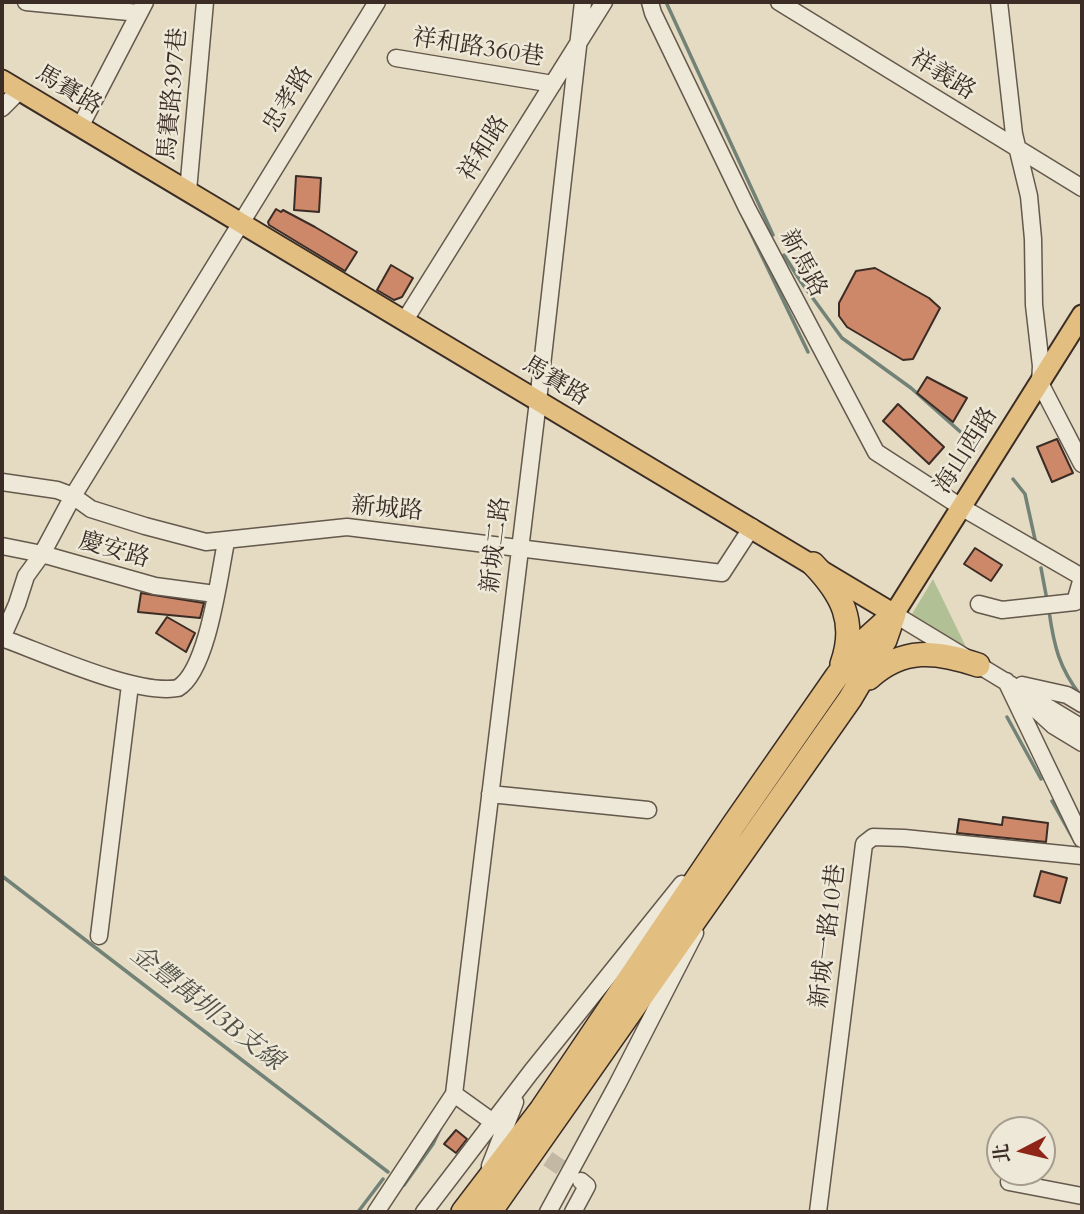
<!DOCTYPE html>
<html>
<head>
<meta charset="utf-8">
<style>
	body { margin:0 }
	#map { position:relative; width:1084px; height:1214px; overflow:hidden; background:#e4dbc2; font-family:Cardo,"Noto Serif TC",serif }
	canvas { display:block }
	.frame { position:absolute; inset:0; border:4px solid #3b2c25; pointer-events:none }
	.north { position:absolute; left:986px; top:1116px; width:70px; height:70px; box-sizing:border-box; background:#ede8d7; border:2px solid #a69d90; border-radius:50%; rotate:263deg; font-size:19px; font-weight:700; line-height:28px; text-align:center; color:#3b2c25 }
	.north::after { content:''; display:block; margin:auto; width:24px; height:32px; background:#8f2418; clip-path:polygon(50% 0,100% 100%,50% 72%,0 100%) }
</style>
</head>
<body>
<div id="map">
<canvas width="1084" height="1214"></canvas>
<div class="frame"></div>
<div class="north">北</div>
</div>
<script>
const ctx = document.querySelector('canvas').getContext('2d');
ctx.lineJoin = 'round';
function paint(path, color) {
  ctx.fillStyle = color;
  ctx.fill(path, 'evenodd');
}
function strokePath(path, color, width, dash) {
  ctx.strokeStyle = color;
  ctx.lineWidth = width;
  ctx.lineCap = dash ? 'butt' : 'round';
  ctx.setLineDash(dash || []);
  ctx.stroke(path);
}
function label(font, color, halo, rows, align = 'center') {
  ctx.font = font + ' Cardo,"Noto Serif TC",serif';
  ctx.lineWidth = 5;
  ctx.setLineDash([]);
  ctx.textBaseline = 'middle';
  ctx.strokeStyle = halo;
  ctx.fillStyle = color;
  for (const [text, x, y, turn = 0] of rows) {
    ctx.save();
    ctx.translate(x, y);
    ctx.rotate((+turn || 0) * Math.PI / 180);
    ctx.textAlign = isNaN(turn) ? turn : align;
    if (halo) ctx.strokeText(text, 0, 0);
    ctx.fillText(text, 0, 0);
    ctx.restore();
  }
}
paint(new Path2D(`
	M933 579 966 647 912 614Z`), '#b2c195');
strokePath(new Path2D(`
	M666 2 773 235
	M709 146 808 352
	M784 255 801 282 842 338 911 388 973 443
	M1013 479 1025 494 1036 544
	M1041 568 1047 600
	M1049 611C1054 646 1059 668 1081 696
	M1007 717 1041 779
	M1052 801 1080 851
	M2 876 388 1172
	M404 1185 433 1144 441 1127
	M358 1212 383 1179`), '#728277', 3.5);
const building = new Path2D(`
	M296 176 321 178 319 212 294 210Z
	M276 209 281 212 283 210 315 227 357 252 345 271 269 225 268 222Z
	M391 265 413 278 402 297 394 300 377 290Z
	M875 268 929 298 940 308 913 359 903 360 847 327 839 316V303L856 271Z
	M927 377 967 398 953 422 917 393Z
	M898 404 944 447 929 464 883 421Z
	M1057 439 1073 473 1052 482 1037 447Z
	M975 548 1002 565 991 581 964 564Z
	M141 593 204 603 200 618 138 612Z
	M167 617 195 633 186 652 156 633Z
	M1003 817 1048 823 1046 842 957 833 959 819 1002 825Z
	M1041 871 1067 878 1060 903 1034 896Z
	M456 1130 467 1139 456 1153 444 1144Z`);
paint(building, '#cd8769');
strokePath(building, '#3b2c25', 2);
strokePath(new Path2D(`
	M528 1145 579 1180`), '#c2b8a3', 16, [16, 8]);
const minor = new Path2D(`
	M26 2 139 13
	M650 2 653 13 747 208 876 452 961 507 1082 577
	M779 2 1082 188
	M999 2 1014 134 1029 196 1033 239 1034 305 1041 366 1040 383 1082 464
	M396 58 553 84
	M2 108 20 90
	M80 127 145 2
	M188 191 205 2
	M405 320 604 2
	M2 482 57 490 73 496 91 509 145 526 206 542 347 527 722 573 752 527
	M226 542C219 576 208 670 178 688 137 696 44 653 2 638L17 604 26 576 42 554 73 496 377 2
	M2 546 42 554 155 586 215 594
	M979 604 1002 610 1075 602 1082 578
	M894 614 1082 728
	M1006 681 1082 839
	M1022 685 1067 695 1082 704
	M1030 704 1054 726 1082 743
	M490 794 648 810
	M99 936 130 685
	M454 1094 538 401 583 2
	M490 1166 515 1102
	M1009 1182 1082 1196
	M376 1212 454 1094 486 1117
	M424 1212 531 1072 682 884
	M548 1212 617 1085 695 933
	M573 1212 587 1186 581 1181
	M818 1212 864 844 873 837 904 838 1082 856`);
const major = new Path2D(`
	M2 80 894 614 1082 315`);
const highway = new Path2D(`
	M813 564C842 594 857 622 842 664
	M869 678C903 647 936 651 978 665
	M463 1212 541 1110 734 824 837 676 862 643 894 614
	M490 1212 850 699 885 640 893 617`);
strokePath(minor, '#65584c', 19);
strokePath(major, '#3b2c25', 23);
strokePath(highway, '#3b2c25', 26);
strokePath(minor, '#ede8d7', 16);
strokePath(major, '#e2be81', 19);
strokePath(highway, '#e2be81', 23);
label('24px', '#3b2c25', '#ede8d7', [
	["祥和路360巷",478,49,9],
	["祥義路",942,76,32],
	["馬賽路",68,91,31],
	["馬賽路397巷",174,94,-85],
	["忠孝路",289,100,-58],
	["祥和路",485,149,-58],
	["新馬路",802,264,62],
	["馬賽路",555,382,31],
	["海山西路",967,451,-58],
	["新城路",387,510,5],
	["新城二路",497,545,-83],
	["慶安路",114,551,16],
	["新城一路10巷",829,936,-83]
]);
label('italic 26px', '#525047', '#ede8d7', [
	["金豐萬圳3B支線",206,1009,38]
]);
</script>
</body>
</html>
